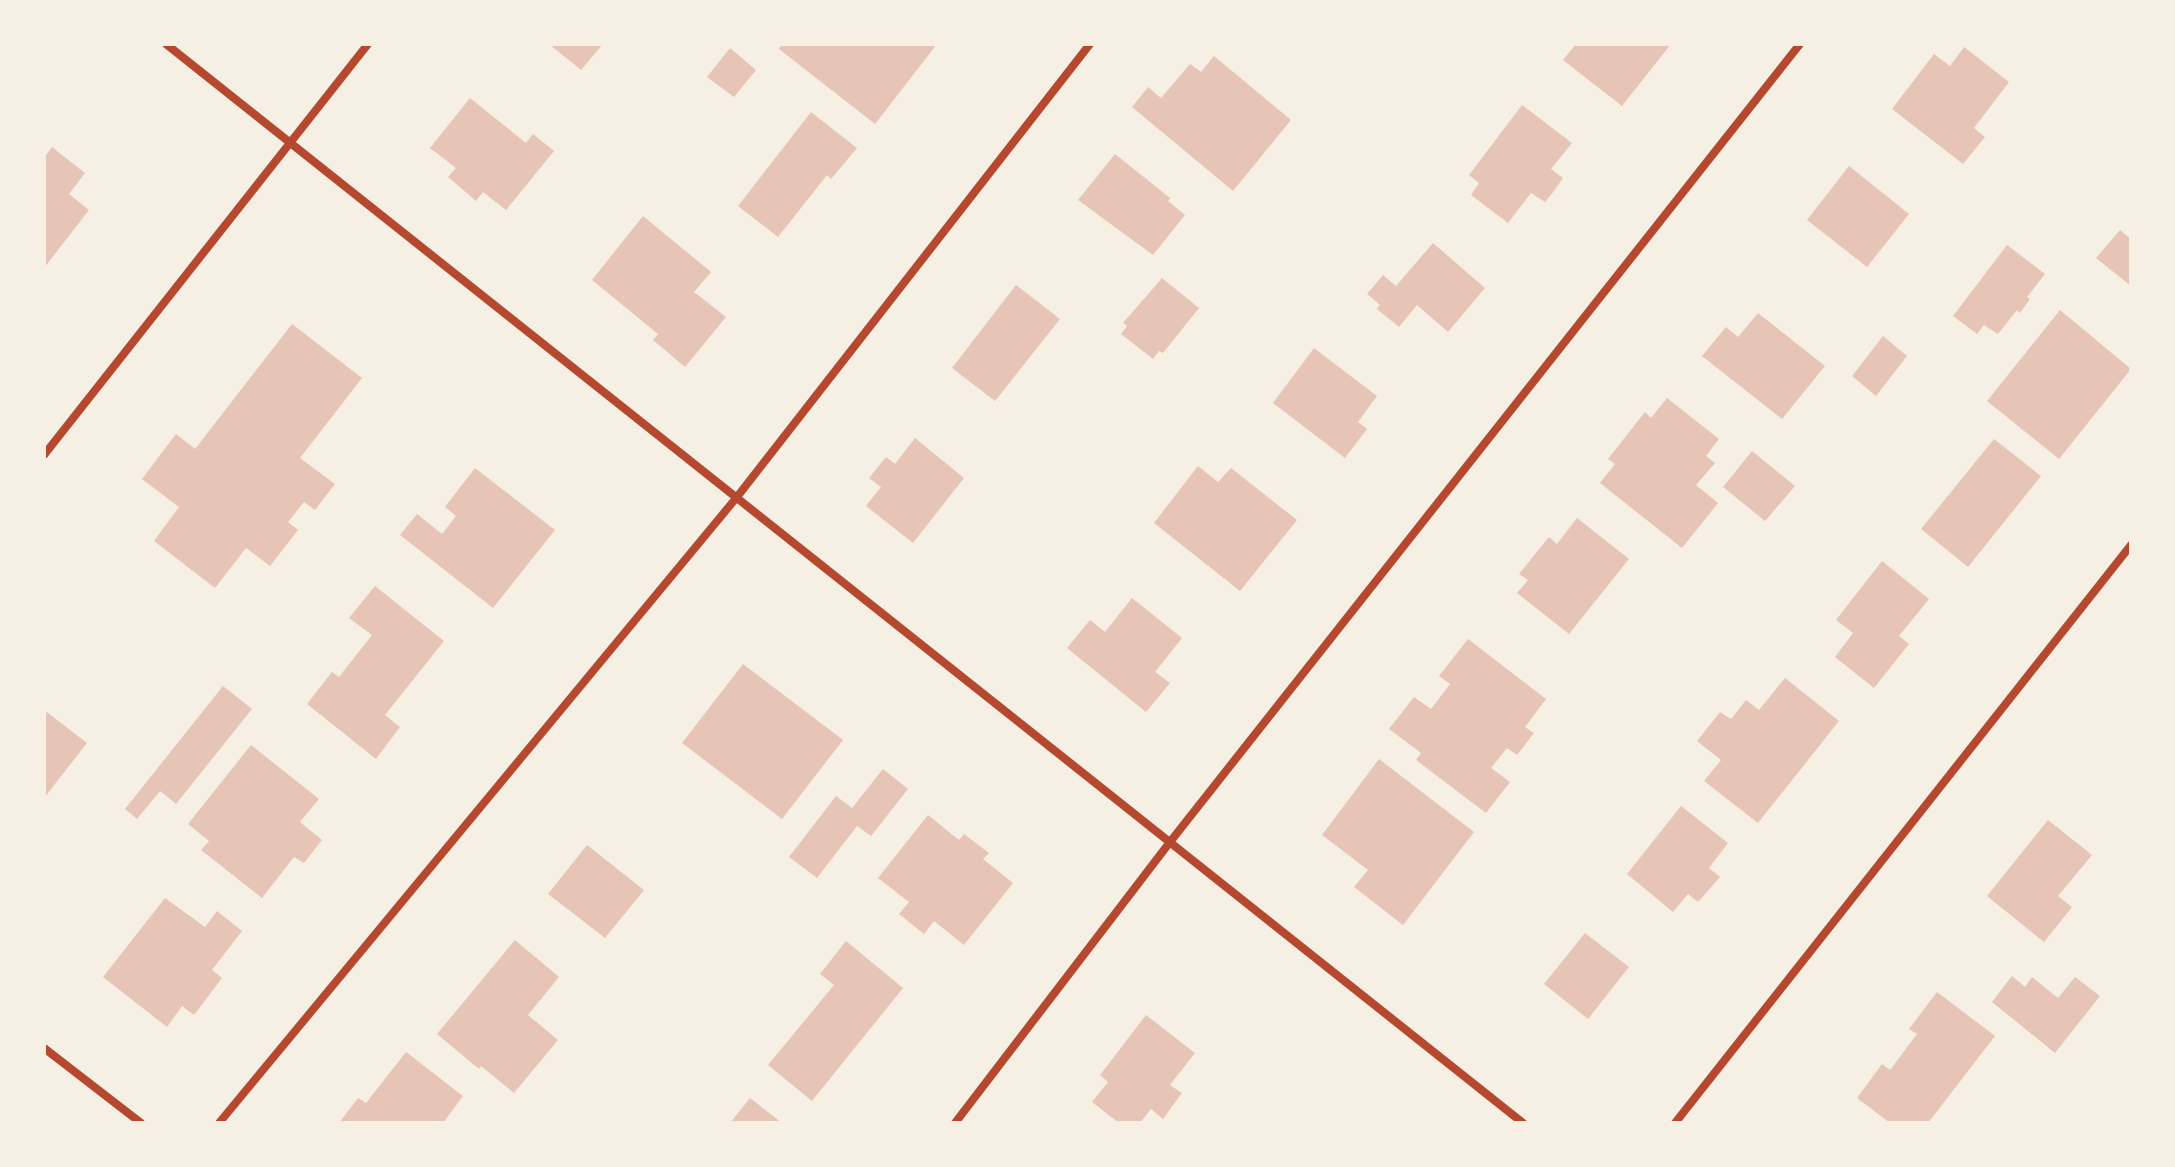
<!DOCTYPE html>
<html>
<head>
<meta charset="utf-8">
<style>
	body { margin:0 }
	#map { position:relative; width:2175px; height:1167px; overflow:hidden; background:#f6efe4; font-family:Literata,serif }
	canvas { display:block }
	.frame { position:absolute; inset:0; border:46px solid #f6efe4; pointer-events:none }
</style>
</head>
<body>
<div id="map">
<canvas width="2175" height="1167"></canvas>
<div class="frame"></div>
</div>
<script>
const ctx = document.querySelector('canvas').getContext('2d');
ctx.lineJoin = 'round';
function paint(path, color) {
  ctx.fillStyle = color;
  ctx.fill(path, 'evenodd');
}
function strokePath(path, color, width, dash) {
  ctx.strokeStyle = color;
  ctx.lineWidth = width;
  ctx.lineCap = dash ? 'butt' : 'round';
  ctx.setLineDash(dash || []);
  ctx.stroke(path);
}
paint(new Path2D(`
	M549 44H603L581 70Z
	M782 44H937L875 124 779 49Z
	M1576 44H1671L1622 106 1563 60Z
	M1964 47 2009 82 1974 128 1985 137 1963 164 1892 109 1934 54 1950 66Z
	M730 48 756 70 734 97 707 77Z
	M1214 56 1291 120 1233 191 1132 107 1148 87 1161 98 1190 64 1201 72Z
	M470 98 526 143 533 134 554 151 506 210 483 192 476 201 448 177 456 168 430 148Z
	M1522 105 1572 143 1551 169 1563 178 1554 191 1545 202 1531 193 1508 223 1471 195 1479 183 1469 175Z
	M811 112 857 148 831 179 827 175 778 237 738 206Z
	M52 147 85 173 69 194 89 210 44 268V158Z
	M1115 154 1170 198 1168 201 1185 215 1153 255 1078 200Z
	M1849 166 1909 214 1867 267 1807 220Z
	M643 216 711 272 694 292 726 317 685 367 653 340 658 334 592 280Z
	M2120 230 2131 239V286L2096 258Z
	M1433 243 1485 288 1448 332 1417 305 1399 327 1377 309 1380 305 1367 294 1383 275 1396 286Z
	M2007 245 2045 274 2027 297 2030 299 2020 313 2017 310 1998 334 1984 325 1977 334 1953 316Z
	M1162 278 1199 308 1163 353 1159 351 1153 359 1121 334 1127 326 1123 323Z
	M1016 285 1060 319 995 401 952 368Z
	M2060 310 2131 369 2059 459 1987 401Z
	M1758 313 1825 366 1782 419 1702 356 1726 327 1738 337Z
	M292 324 362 378 300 458 335 484 315 510 304 502 288 522 298 530 270 566 246 548 215 588 154 541 179 507 142 479 176 434 195 449Z
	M1883 336 1907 356 1876 396 1852 376Z
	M1314 348 1377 396 1358 422 1367 429 1345 458 1273 403Z
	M1667 398 1719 439 1706 456 1715 463 1696 485 1718 503 1682 548 1600 483 1615 464 1608 459 1645 412 1651 418Z
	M915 438 964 478 913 543 866 506 881 487 869 478 886 457 895 464Z
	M1994 439 2041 476 1968 567 1921 529Z
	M1752 451 1795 486 1765 521 1723 487Z
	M1198 466 1218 482 1231 468 1297 520 1240 591 1154 523Z
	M475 468 555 530 493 608 400 535 417 514 442 534 456 516 445 507Z
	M1577 518 1629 559 1569 634 1517 593 1528 580 1519 574 1549 537 1557 544Z
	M1882 561 1929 599 1899 636 1909 644 1874 688 1835 657 1853 633 1836 620Z
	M375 586 444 641 385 715 400 727 376 759 307 704 332 672 339 677 372 635 349 618Z
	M1132 598 1182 638 1155 672 1170 683 1146 712 1067 648 1090 620 1105 632Z
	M1468 639 1546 699 1525 727 1534 733 1517 755 1507 748 1491 768 1510 782 1486 813 1416 760 1421 753 1389 729 1414 697 1431 709 1450 684 1439 676Z
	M743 664 843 740 782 819 682 743Z
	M1785 678 1839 721 1758 823 1704 781 1721 760 1697 741 1720 712 1731 719 1746 700 1759 710Z
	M223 686 252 709 176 804 160 791 137 819 125 809Z
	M44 710 87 743 44 798Z
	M251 745 319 799 300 822 322 840 304 863 294 857 262 898 201 850 209 841 188 824Z
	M1379 759 1474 832 1403 925 1354 887 1368 870 1322 835Z
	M883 769 908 789 871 836 857 826 817 878 789 857 836 796 852 808Z
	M1681 806 1728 843 1709 868 1720 877 1698 902 1688 894 1673 912 1627 874Z
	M928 815 959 840 964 834 989 853 983 859 1013 883 964 945 934 921 924 934 899 914 909 902 878 878Z
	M2048 820 2092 855 2058 896 2072 907 2044 942 1987 896Z
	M587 845 644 890 605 938 548 894Z
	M165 898 205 927 217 911 242 931 212 970 222 978 194 1015 182 1006 167 1027 103 977Z
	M1585 933 1629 967 1588 1019 1544 984Z
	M515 940 559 977 528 1015 558 1040 514 1093 481 1066 479 1069 437 1034Z
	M846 941 903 988 812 1101 768 1065 834 985 820 974Z
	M2012 976 2025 987 2032 977 2058 998 2075 977 2100 996 2055 1053 1992 1002Z
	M1937 992 1995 1036 1928 1123H1890L1857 1098 1882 1064 1890 1070 1917 1034 1909 1029Z
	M1146 1015 1195 1053 1170 1085 1182 1093 1163 1119 1151 1109 1140 1123H1119L1092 1102 1108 1082 1100 1075Z
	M406 1052 463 1096 443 1123H339L358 1098 366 1103Z
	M750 1098 782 1123H730Z`), '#e6c5b7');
strokePath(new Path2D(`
	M166 44 1523 1123
	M44 455 368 44
	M44 1048 141 1123
	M219 1123 737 497 1090 44
	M955 1123 1170 842 1800 44
	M1675 1123 2131 545`), '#b5482f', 8);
</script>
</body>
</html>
